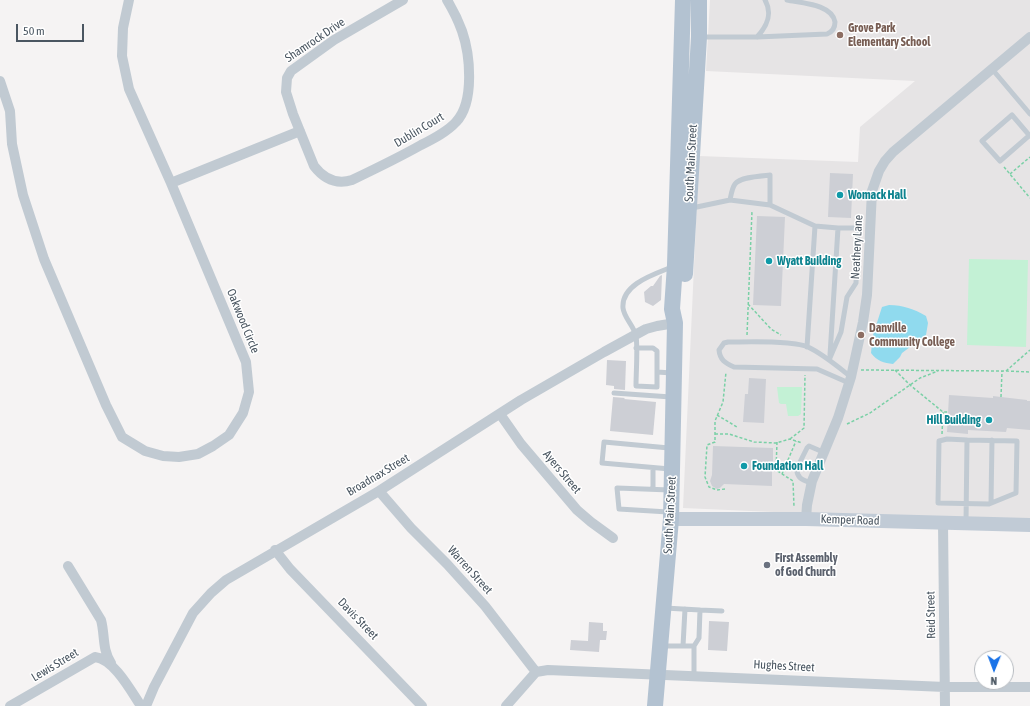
<!DOCTYPE html>
<html>
<head>
<meta charset="utf-8">
<style>
	body { margin:0 }
	#map { position:relative; width:1030px; height:706px; overflow:hidden; background:#f5f3f3; font-family:"Asap Condensed",sans-serif }
	canvas { display:block }
	.north { position:absolute; left:974px; top:650px; width:40px; height:40px; box-sizing:border-box; background:#fff; border:1px solid #b7bbc0; border-radius:50%; rotate:181deg; font-size:11px; font-weight:700; line-height:16px; text-align:center; color:#4a5661 }
	.north::after { content:''; display:block; margin:auto; width:14px; height:18px; background:#1a73e8; clip-path:polygon(50% 0,100% 100%,50% 72%,0 100%) }
	.scale { position:absolute; left:16px; top:24px; width:68px; height:18px; box-sizing:border-box; border:2px solid #4a5661; border-top:0; padding-left:5px; font-size:12px; line-height:14px; white-space:nowrap; color:#4a5661; -webkit-text-stroke:3px #fff; paint-order:stroke }
</style>
</head>
<body>
<div id="map">
<canvas width="1030" height="706"></canvas>
<div class="north">N</div>
<div class="scale">50 m</div>
</div>
<script>
const ctx = document.querySelector('canvas').getContext('2d');
ctx.lineJoin = 'round';
function paint(path, color) {
  ctx.fillStyle = color;
  ctx.fill(path, 'evenodd');
}
function strokePath(path, color, width, dash) {
  ctx.strokeStyle = color;
  ctx.lineWidth = width;
  ctx.lineCap = dash ? 'butt' : 'round';
  ctx.setLineDash(dash || []);
  ctx.stroke(path);
}
function label(font, color, halo, rows, align = 'center') {
  ctx.font = font + ' "Asap Condensed",sans-serif';
  ctx.lineWidth = 3;
  ctx.setLineDash([]);
  ctx.textBaseline = 'middle';
  ctx.strokeStyle = halo;
  ctx.fillStyle = color;
  for (const [text, x, y, turn = 0] of rows) {
    ctx.save();
    ctx.translate(x, y);
    ctx.rotate((+turn || 0) * Math.PI / 180);
    ctx.textAlign = isNaN(turn) ? turn : align;
    if (halo) ctx.strokeText(text, 0, 0);
    ctx.fillText(text, 0, 0);
    ctx.restore();
  }
}
paint(new Path2D(`
	M710 0H1030V519L909 518 683 508 699 156 858 162 860 127 915 81 706 71Z`), '#e6e4e5');
paint(new Path2D(`
	M969 259 1028 260 1026 347 967 345Z
	M777 387H802L801 414 798 416H788L786 404H781L779 403Z`), '#c3f1d5');
paint(new Path2D(`
	M889 305C903 305 914 309 926 316L928 323 926 335 902 353 900 357 893 364C884 363 877 361 871 353L873 335 882 307Z`), '#90daee');
paint(new Path2D(`
	M830 173 853 174 851 218 828 217Z
	M757 216 785 217 781 306 753 305Z
	M662 275 661 300 653 306 645 302 644 292 651 286H653L660 276Z
	M607 360 626 361 625 390 614 389V386L606 385Z
	M749 378 766 379 764 423 743 422 745 394H748Z
	M949 395 993 398V396L1001 397 1027 400V401H1030V430L1007 428 1006 432 968 430V434L947 432Z
	M613 397 625 398 624 399 656 402 653 435 610 431Z
	M713 446 773 448V462H775V470H772V486L724 484 720 488 717 489 712 486 710 481 712 475Z
	M709 621 729 622 727 651 708 650Z
	M589 622 603 623V631H607L606 640H600L599 652 570 650 571 640 588 641Z`), '#cdcfd5');
strokePath(new Path2D(`
	M1004 167 1030 198
	M1010 174 1030 157
	M748 304 771 329 781 335
	M747 335 752 211
	M861 370 1006 371 1030 350
	M895 370 910 385 943 412H948
	M1006 371 1030 372
	M1001 397 1002 371
	M717 415 737 427
	M847 424 870 413 920 378 938 371
	M715 434H729L754 442 776 443 790 439 802 443
	M942 434 943 412
	M790 439 804 428 805 375
	M777 442 776 470 793 481 794 507
	M782 474 796 441
	M725 489 717 490 709 487 705 477 707 445 715 442V421L723 402 726 372`), '#7ad0a6', 1.5, [3, 2]);
strokePath(new Path2D(`
	M700 37H757L827 34C832 32 835 28 835 22 832 4 801 3 787 0
	M757 37C767 26 773 14 765 0
	M992 69 1030 114
	M1030 136 1012 115 982 141 1000 161 1030 135
	M770 205 815 226 807 347
	M692 208 730 200 770 205V175C761 176 740 177 735 184 732 188 731 195 730 200
	M815 226 838 228 830 355
	M636 348H653L657 351V372
	M829 360 841 332 847 297 856 283 858 228H838
	M672 373 657 372V387L636 386C636 371 638 349 636 336 634 326 624 318 623 308 621 284 655 274 672 267
	M849 383 817 369 734 367C725 363 720 360 719 350L724 343 728 342C747 342 792 340 808 347 823 354 837 366 851 377
	M614 393 671 397
	M669 448 604 442 602 463 670 469
	M811 483C803 480 796 478 797 468L807 448 809 446 823 452
	M653 489V468
	M991 503 992 440
	M668 512 619 509 617 488 670 490
	M966 523 967 440 947 439 939 441 938 503 989 504 1016 493 1017 441 967 440
	M665 608 700 610 699 638 694 646V675
	M700 610 722 611
	M661 646H694
	M683 646 685 609`), '#c1cad2', 5);
strokePath(new Path2D(`
	M403 0 334 40 291 71 287 78 286 92 293 114 314 166C324 179 336 185 352 180 375 169 398 158 421 145 433 139 447 132 456 122 475 102 470 54 462 31 458 20 453 10 447 0
	M0 81 10 111 12 144 23 195 44 259 106 405 122 437 145 451 163 456 179 457 198 454 213 446 229 435 243 413 249 392 246 362 171 183 129 89 122 56 123 28 129 0
	M171 183 300 131
	M500 414 521 444 577 510 591 522 613 538
	M379 491 411 528 447 564 485 606 536 672
	M806 519 807 505 812 481 838 418 851 377 863 322 867 295 872 191 879 171 885 161 893 152 1030 37
	M943 523 945 706
	M275 550 290 569 422 706
	M68 566 101 620C105 634 102 650 111 663
	M536 672 548 670 945 687H1030
	M10 706 95 657C114 659 131 691 141 706
	M146 706 154 687 193 613 211 593 226 580 379 491 521 400 604 352 646 329 657 326 675 323
	M506 706 536 672`), '#c1cad2', 10);
strokePath(new Path2D(`
	M671 519H806L1030 525`), '#c1cbd6', 14);
strokePath(new Path2D(`
	M685 274 699 37V0
	M655 706 671 519 675 323 672 309 675 265 683 0`), '#b3c2d1', 16);
for (const [x, y, r, color] of [
	[840,35,4,"#8d6e63"],
	[840,195,4,"#0f9aa8"],
	[769,261,4,"#0f9aa8"],
	[861,335,4,"#8d6e63"],
	[989,420,4,"#0f9aa8"],
	[744,466,4,"#0f9aa8"],
	[767,565,4,"#6b7280"]
]) {
  const dot = new Path2D();
  dot.arc(x, y, r, 0, 2 * Math.PI);
  ctx.fillStyle = color;
  ctx.fill(dot);
  strokePath(dot, '#fff', 1.5);
}
label('bold 12px', '#785e54', '#fff', [
	["Grove Park",848,28],
	["Elementary School",848,42],
	["Danville",869,328],
	["Community College",869,342]
], 'left');
label('12px', '#4a5661', '#fff', [
	["Shamrock Drive",315,40,-34],
	["Dublin Court",419,130,-31],
	["South Main Street",691,163,-87],
	["Neathery Lane",857,247,-87],
	["Oakwood Circle",243,321,68],
	["Ayers Street",562,472,50],
	["Broadnax Street",378,475,-31],
	["South Main Street",670,515,-87],
	["Kemper Road",850,520,2],
	["Warren Street",470,570,48],
	["Reid Street",931,615,-91],
	["Davis Street",358,619,46],
	["Lewis Street",55,665,-31],
	["Hughes Street",784,666,3]
]);
label('bold 12px', '#0d838f', '#fff', [
	["Womack Hall",848,195],
	["Wyatt Building",777,261],
	["Hill Building",981,420,"right"],
	["Foundation Hall",752,466]
], 'left');
label('bold 12px', '#5b616d', '#fff', [
	["First Assembly",775,558],
	["of God Church",775,572]
], 'left');
</script>
</body>
</html>
